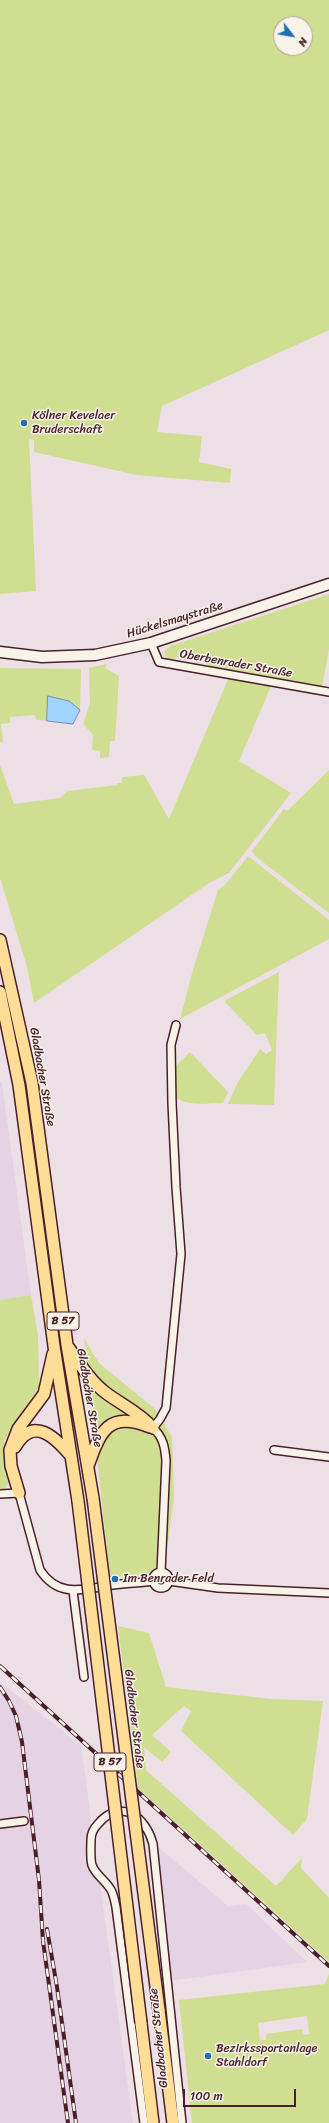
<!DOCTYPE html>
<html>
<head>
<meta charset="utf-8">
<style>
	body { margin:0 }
	#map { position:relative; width:329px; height:2123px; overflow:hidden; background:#ece0e6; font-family:Sriracha,sans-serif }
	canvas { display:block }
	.north { position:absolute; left:273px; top:16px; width:40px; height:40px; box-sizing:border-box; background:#f7f3e8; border:1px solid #b29e9c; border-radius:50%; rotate:121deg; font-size:11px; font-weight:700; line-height:16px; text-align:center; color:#4a1f2b }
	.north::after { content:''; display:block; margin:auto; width:14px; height:18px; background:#1f6fb2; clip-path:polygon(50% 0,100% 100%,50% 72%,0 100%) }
	.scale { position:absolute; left:183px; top:2089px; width:113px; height:18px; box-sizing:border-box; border:2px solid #4a1f2b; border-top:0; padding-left:5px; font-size:12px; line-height:14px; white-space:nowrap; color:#4a1f2b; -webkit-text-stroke:3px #f7f3e8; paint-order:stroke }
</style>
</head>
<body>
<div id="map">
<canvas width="329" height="2123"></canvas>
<div class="north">N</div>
<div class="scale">100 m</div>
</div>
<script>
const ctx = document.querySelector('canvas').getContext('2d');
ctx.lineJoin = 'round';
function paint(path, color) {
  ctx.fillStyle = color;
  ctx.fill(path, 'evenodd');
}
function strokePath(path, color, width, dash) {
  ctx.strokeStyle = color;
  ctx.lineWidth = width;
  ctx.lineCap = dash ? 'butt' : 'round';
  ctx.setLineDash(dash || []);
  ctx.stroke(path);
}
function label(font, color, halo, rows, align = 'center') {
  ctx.font = font + ' Sriracha,sans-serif';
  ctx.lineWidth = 3;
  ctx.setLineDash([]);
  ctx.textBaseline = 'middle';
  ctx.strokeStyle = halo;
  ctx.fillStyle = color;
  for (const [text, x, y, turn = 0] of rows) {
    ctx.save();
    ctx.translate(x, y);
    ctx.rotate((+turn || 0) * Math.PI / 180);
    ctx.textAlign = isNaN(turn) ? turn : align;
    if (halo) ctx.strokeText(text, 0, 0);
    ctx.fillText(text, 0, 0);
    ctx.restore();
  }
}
paint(new Path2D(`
	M0 1081 2 1083 31 1295 0 1300Z
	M0 1682 81 1745 133 2123H0Z
	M158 1847 228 1906 246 1904 307 1962 170 1981Z`), '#e5d3e4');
paint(new Path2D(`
	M0 0H329V330L162 406 157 432 202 436 199 462 231 469 230 483 137 475 34 452V440L29 439 36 591 0 594ZM281 24H305V48H281Z
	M329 594V649L322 687 211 667 196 656 188 653 171 660 167 659 164 652 170 646Z
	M107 664 105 668 119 676 115 741H110L109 757 100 758V751L92 750 93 735 83 724 90 703 89 668Z
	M0 668 81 669 80 710 69 701 48 696 47 721 37 720 34 715 10 717V723L1 724 3 742H0Z
	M229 677 272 684 239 761 291 793 229 873 209 883 34 1003 27 967 0 878V765L14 804 60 798 68 791 117 785V783H122V777L144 775 169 819Z
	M329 770V913L255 856 252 851 284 809 287 811Z
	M248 856 329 920V939L180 1019 194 966 218 890 225 885Z
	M279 972 274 1105 228 1104 238 1082 260 1049 266 1054 272 1050 265 1033 257 1035 224 1001Z
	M190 1052 228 1092 223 1103C209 1103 185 1107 175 1096V1067Z
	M31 1295 38 1335 39 1387 4 1441 5 1462 9 1482 3 1492 0 1491V1300Z
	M84 1338 99 1363 155 1409 172 1437 174 1497 165 1564 152 1576 110 1577Z
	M118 1626 149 1633 166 1687 271 1699 323 1701 307 1819 293 1835 181 1731 191 1711 184 1706 152 1735 171 1752 162 1762 144 1747 146 1770 276 1886 302 1858 301 1868 329 1898V1962L138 1788Z
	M329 1974V2123H192L179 2000 325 1984ZM307 2016 309 2034 303 2035 302 2029 266 2034V2040H260L258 2023Z`), '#d0de91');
const water = new Path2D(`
	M48 696 69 701 80 710 73 724 47 721Z`);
paint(water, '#a1d3ff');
strokePath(water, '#7e8baa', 1);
const street = new Path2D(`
	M151 643 159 662 329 692
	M274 1450 329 1457
	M0 1494 19 1493 40 1570C59 1599 84 1589 113 1585 127 1583 140 1583 154 1581
	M161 1572 166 1461C165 1447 163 1437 153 1428L160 1419 166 1408 181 1254 176 1187 172 1103 171 1045 176 1025
	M153 1580a8 8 0 1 1 16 0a8 8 0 1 1-16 0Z
	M169 1581 218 1588 329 1593
	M73 1591 84 1677
	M0 1824 24 1821
	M144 2123 116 1907C115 1902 114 1897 112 1892 108 1882 95 1875 92 1865 90 1858 91 1847 91 1840 91 1834 94 1828 98 1824 121 1797 146 1817 153 1844L182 2123`);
const secondary = new Path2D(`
	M0 652 42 657 95 655 151 643 329 584`);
const primary = new Path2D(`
	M0 940 32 1083 67 1345 93 1498
	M0 992 19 1085 54 1346 78 1501
	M69 1348C80 1364 90 1381 106 1393 122 1405 139 1412 153 1428
	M15 1447C33 1415 55 1437 71 1456
	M88 1466C100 1432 108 1410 150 1427
	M19 1493 11 1466 10 1450 18 1429 44 1394 53 1354
	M159 2010 173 2123
	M141 2023 153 2123`);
strokePath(street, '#4a1f2b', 10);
strokePath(secondary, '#4a1f2b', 13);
strokePath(primary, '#4a1f2b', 14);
strokePath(street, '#f7f3e8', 7);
strokePath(secondary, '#f7f3e8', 10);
strokePath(primary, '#fede96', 11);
const rail = new Path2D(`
	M0 1666 329 1966
	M0 1687 9 1701 16 1716 22 1742 39 1880 43 1941 68 2123
	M47 1929 57 1987 76 2123`);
strokePath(rail, '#4a1f2b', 4);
strokePath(rail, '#f7f3e8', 2.5, [8]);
const primaryBridge = new Path2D(`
	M93 1498 159 2010
	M78 1501 141 2023`);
strokePath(primaryBridge, '#4a1f2b', 14, []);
strokePath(primaryBridge, '#fede96', 11);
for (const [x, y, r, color] of [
	[24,423,4,"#1f6fb2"],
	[115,1579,4,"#1f6fb2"],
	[208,2056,4,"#1f6fb2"]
]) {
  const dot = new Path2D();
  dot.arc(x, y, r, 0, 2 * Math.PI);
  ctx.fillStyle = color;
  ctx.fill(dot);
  strokePath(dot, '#f7f3e8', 1.5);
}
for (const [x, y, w] of [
	[63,1321,32],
	[110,1762,32]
]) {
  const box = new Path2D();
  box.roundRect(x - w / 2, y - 9, w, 18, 3);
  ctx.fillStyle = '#f7f3e8';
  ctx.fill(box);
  strokePath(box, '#4a1f2b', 1);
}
label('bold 11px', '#4a1f2b', null, [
	["B 57",63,1321],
	["B 57",110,1762]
]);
label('12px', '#4a1f2b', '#f7f3e8', [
	["Kölner Kevelaer",32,416],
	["Bruderschaft",32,430],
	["Im Benrader Feld",123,1579],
	["Bezirkssportanlage",216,2049],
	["Stahldorf",216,2063]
], 'left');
label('12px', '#4a1f2b', '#f7f3e8', [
	["Hückelsmaystraße",175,620,-17],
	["Oberbenrader Straße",236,664,10],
	["Gladbacher Straße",42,1077,80],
	["Gladbacher Straße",89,1398,80],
	["Gladbacher Straße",134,1719,83],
	["Gladbacher Straße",159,2038,-96]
]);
</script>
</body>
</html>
